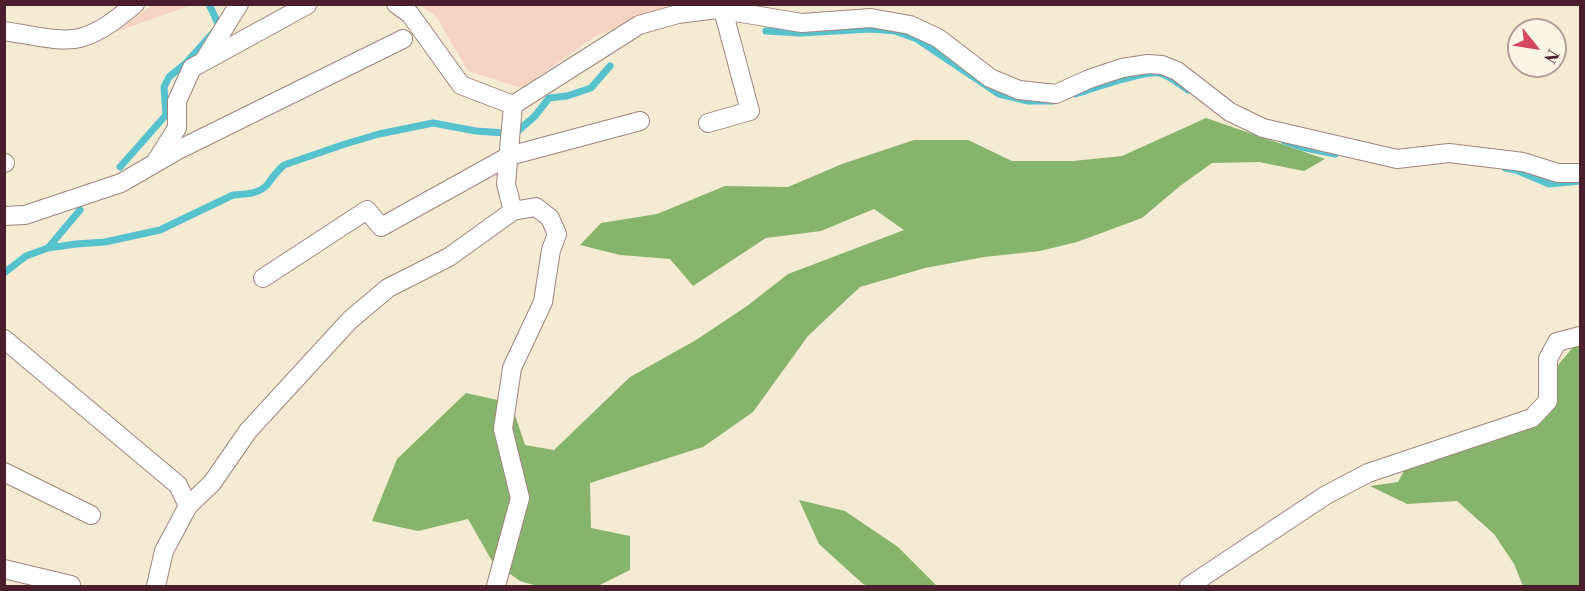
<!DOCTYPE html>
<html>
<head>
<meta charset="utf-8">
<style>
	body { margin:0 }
	#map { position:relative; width:1585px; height:591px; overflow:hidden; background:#f5ebd2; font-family:"Libre Bodoni",serif }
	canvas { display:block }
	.frame { position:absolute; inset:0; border:6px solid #4a1f2b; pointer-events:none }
	.north { position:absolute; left:1507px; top:18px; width:60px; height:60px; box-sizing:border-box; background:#fcf5e5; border:2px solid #b59f9b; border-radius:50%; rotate:120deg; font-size:16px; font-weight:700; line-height:24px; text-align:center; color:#4a1f2b }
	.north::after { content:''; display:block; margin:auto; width:21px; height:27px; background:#d1495b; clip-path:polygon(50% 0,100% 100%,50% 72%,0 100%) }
</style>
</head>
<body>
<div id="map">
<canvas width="1585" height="591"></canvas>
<div class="frame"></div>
<div class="north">N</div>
</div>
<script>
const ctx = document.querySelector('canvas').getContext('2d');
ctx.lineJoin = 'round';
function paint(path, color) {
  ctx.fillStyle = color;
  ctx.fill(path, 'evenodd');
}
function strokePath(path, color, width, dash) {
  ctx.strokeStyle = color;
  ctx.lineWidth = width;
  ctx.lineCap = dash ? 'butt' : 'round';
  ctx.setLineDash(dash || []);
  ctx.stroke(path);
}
paint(new Path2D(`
	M152 5H192L118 31Z
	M419 5H673L596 36 522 88 468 71 436 16Z`), '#f5d3c2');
paint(new Path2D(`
	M1206 118 1325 159 1304 171 1259 162 1212 163 1180 186 1142 218 1077 242 1040 251 984 257 925 268 860 287 808 336 753 412 703 447 590 483 591 528 630 536V570L598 586H537L520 581 492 561 468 519 418 531 372 521 397 459 466 393 511 403 525 445 554 450 630 377 696 340 747 306 788 274 904 230 874 209 821 231 766 238 693 286 670 259 620 255 580 245 601 223 657 214 725 186 788 187 842 164 914 140H968L1012 161H1073L1122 156Z
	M1580 339V586H1523L1514 564 1494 534 1457 501 1407 504 1370 486 1398 482 1413 454 1453 441 1558 401V365Z
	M799 500 845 511 898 547 937 586H868L863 584 819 544Z`), '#86b46d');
strokePath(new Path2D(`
	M766 31 800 33 871 29 895 31 917 39 999 94 1028 101H1053
	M1075 94C1092 89 1144 70 1159 73 1169 75 1179 84 1188 90
	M519 130 535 116 549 98 567 96 591 88 610 66
	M1284 141 1301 147 1335 154
	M120 167 166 115 164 87 169 77 186 63 219 26 209 4
	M1505 168 1516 170 1549 184 1580 181
	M48 248 80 210
	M4 273 26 256 48 248 76 244 105 242 160 230 233 195C245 194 259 194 267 185 273 177 276 172 284 165L345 144 379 134 433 123 476 131 505 133`), '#55c2cd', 7);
const street = new Path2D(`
	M396 4 410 14 461 85 513 105
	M4 31C26 34 63 44 83 37 103 31 119 17 135 4
	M205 59 239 4
	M708 123 750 111 723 10
	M156 161 177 128V101L192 68 307 5
	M4 163H5
	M513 211 506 184 513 105 639 25 678 14 717 9 802 23 871 18 910 25 938 38 990 78 1019 90 1056 94 1089 79 1122 68 1148 64 1162 65 1177 71 1230 112 1263 128 1397 159 1449 153 1523 162 1558 173H1580
	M4 216 25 215 121 183 176 151 403 39
	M263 278 367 210 381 227 509 156 640 121
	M4 339 178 485 188 506
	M4 472 91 515
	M4 569 71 585 70 586
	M156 586 164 551 188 506 212 483 248 431 350 320 388 288 449 257 513 211 536 207 550 218 557 234 551 250 543 302 512 368 503 429 520 498 496 586
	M1189 586 1326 495 1368 473 1532 418 1548 401V359L1557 342 1580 336`);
strokePath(street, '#a0857e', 20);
strokePath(street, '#fff', 18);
</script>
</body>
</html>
